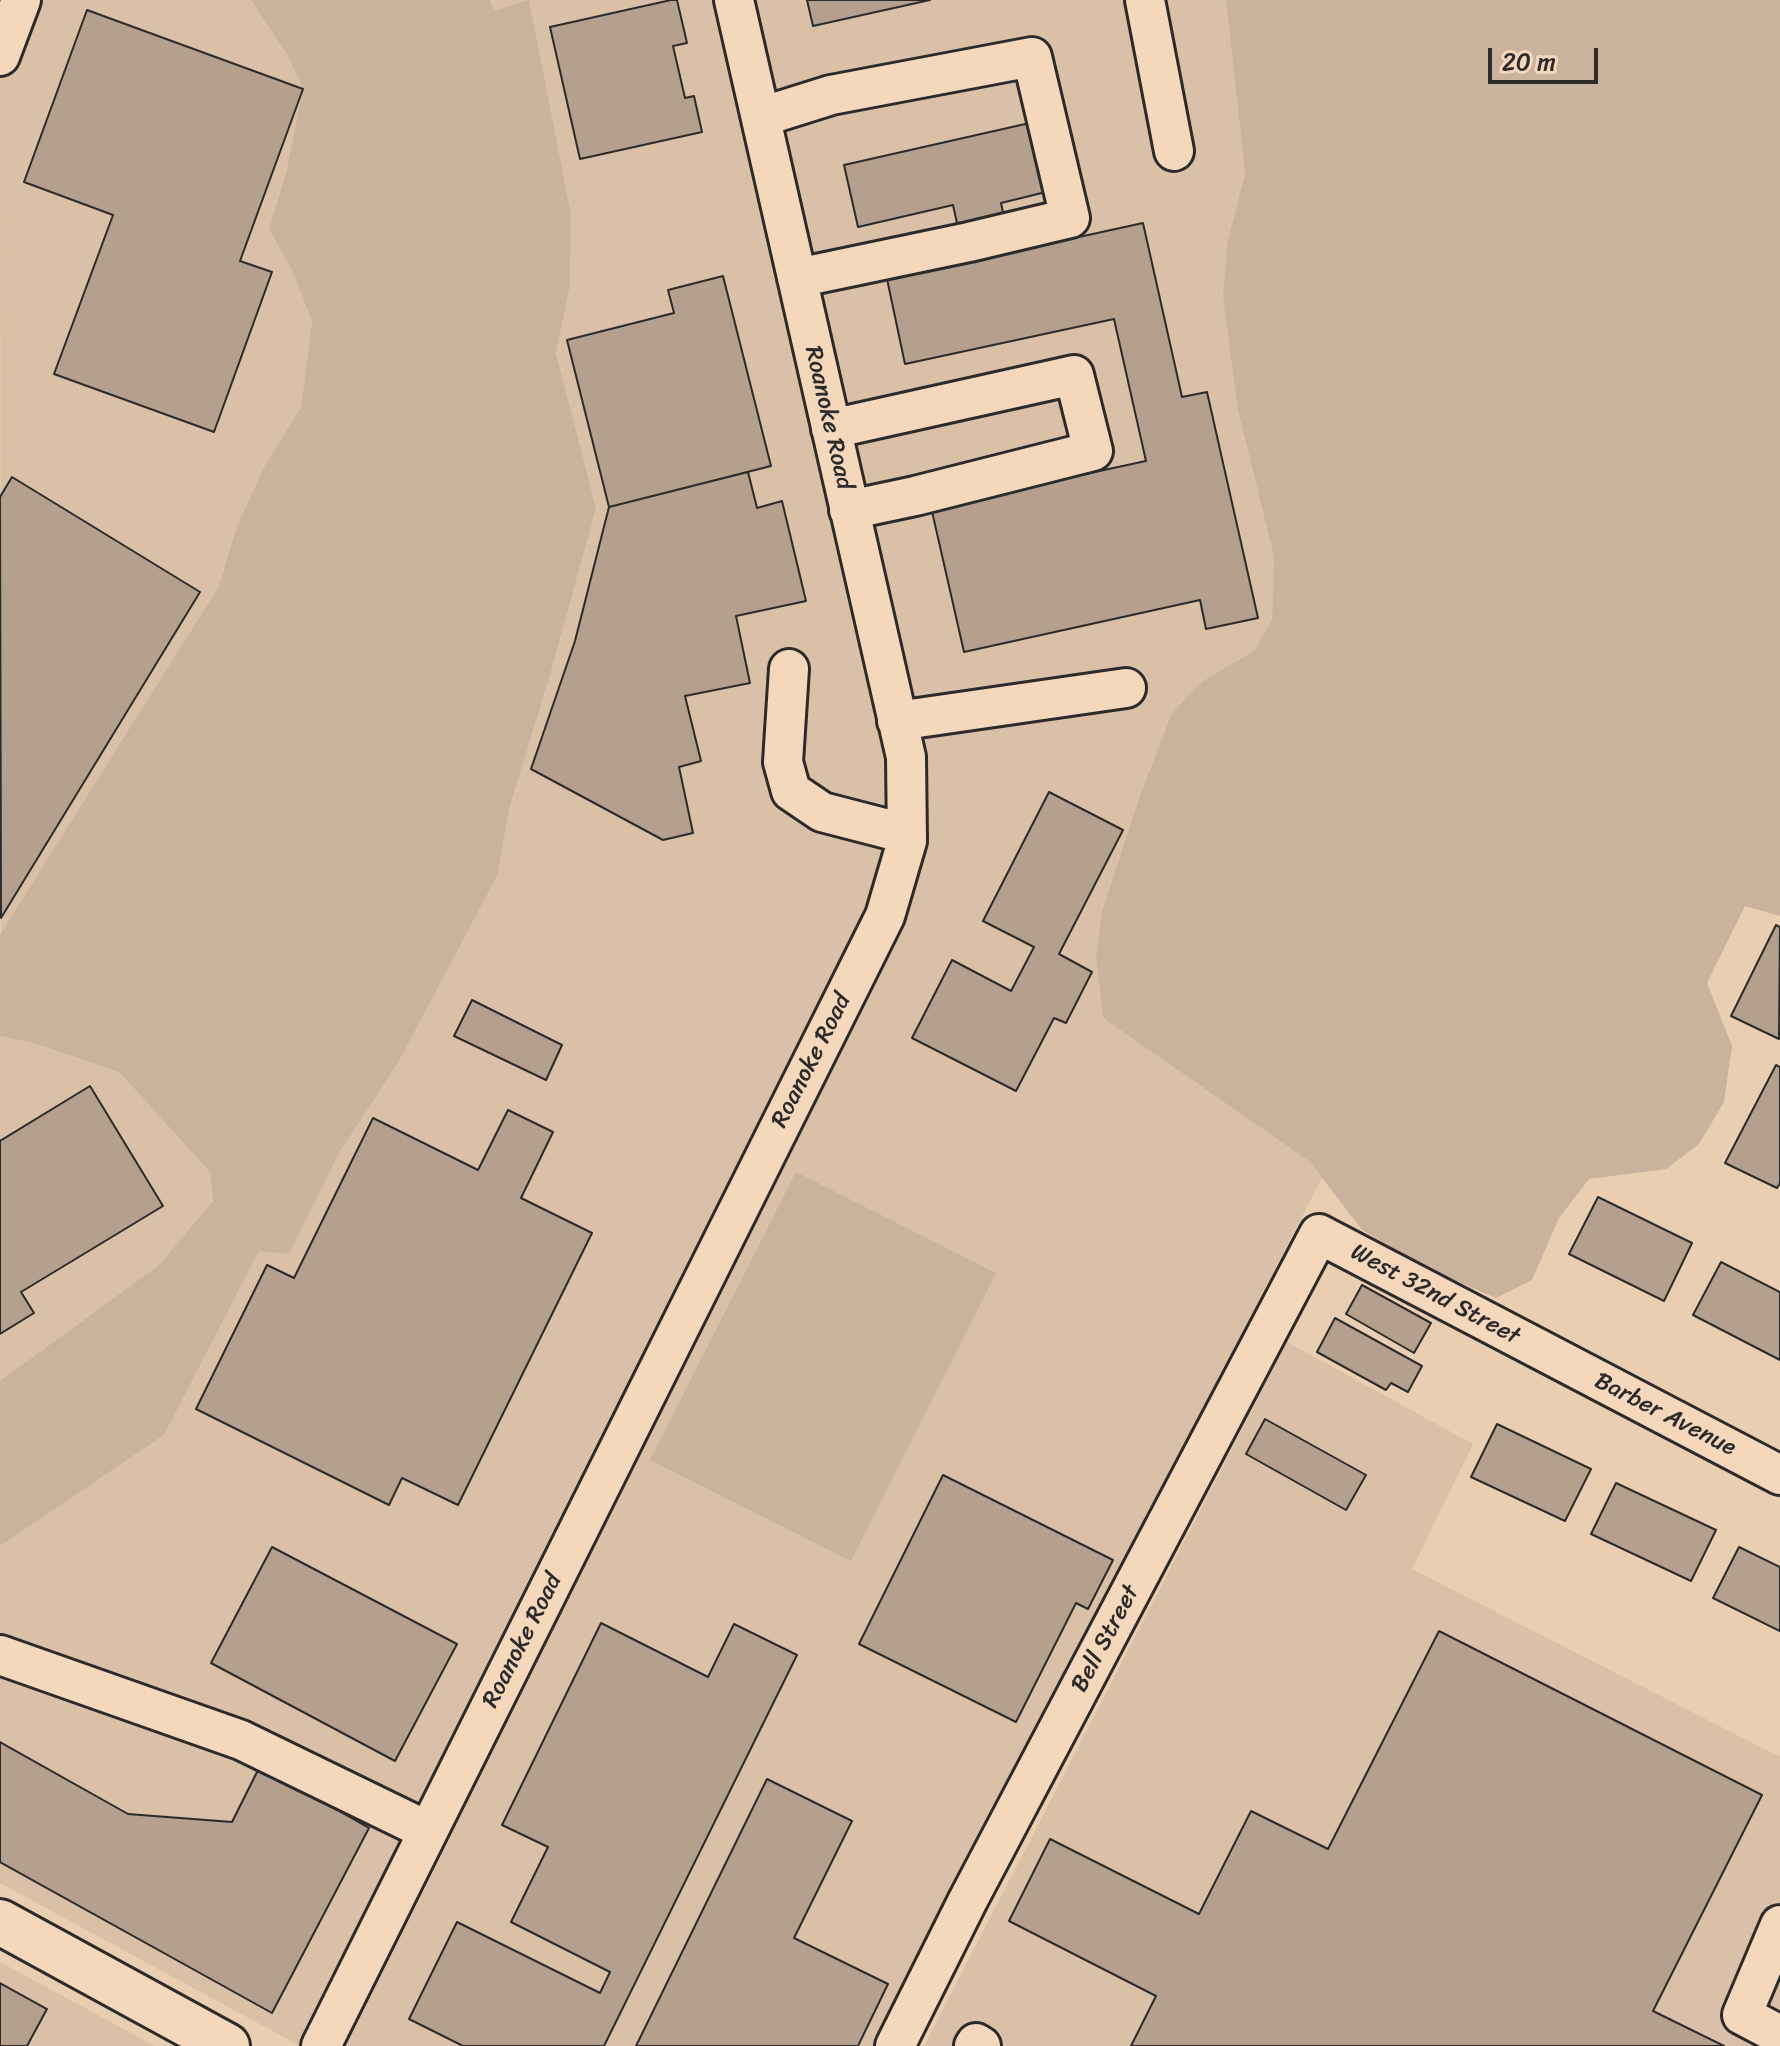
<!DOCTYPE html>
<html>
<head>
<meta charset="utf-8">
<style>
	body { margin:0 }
	#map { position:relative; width:1780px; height:2046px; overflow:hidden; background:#e9ceb2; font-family:Sriracha,sans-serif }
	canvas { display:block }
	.scale { position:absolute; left:1488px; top:48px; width:110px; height:36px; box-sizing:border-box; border:4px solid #2b2b2b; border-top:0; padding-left:10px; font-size:24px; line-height:28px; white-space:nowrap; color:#2b2b2b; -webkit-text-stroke:6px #f5d8bb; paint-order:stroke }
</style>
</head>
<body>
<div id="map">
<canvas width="1780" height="2046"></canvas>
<div class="scale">20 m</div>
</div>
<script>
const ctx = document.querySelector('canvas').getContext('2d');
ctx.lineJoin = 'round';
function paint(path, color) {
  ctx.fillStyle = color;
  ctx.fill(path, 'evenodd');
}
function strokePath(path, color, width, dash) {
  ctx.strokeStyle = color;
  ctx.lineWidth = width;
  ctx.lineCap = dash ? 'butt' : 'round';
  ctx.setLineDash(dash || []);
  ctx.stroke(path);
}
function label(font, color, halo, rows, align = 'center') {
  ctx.font = font + ' Sriracha,sans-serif';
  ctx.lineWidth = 6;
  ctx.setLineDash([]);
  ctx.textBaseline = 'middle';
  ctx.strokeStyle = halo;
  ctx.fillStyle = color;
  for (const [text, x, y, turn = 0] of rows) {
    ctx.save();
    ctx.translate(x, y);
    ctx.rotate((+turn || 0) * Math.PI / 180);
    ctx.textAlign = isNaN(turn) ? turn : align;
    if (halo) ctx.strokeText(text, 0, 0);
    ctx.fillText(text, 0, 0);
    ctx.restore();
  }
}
paint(new Path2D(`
	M0 0H251L288 56 303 89 286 173 269 229 293 272 312 322 301 407 264 467 237 526 219 586 1 936Z
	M490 0H1226L1245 173 1228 240 1238 410 1274 557 1272 619 1255 650 1203 681 1140 796 1102 911 1096 957 1103 1018 1310 1162 1322 1178 950 1895 874 2046H300L0 1883V1546L164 1435 259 1251 339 1153 398 1063 498 874 509 809 596 508 556 353 570 286 571 214 529 1 494 11Z
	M0 1036 37 1044 119 1072 210 1172 213 1201 159 1265 0 1381Z
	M1287 1342 1473 1444 1412 1569 1780 1757V2046H924Z
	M0 1962 155 2046H0Z`), '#d9c0a7');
paint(new Path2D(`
	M251 0H490L494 11 529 0 571 214 570 286 556 353 596 508 551 671 509 809 498 874 398 1063 339 1153 289 1254 259 1251 164 1435 0 1546V1381L159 1265 213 1201 210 1172 119 1072 37 1044 0 1036V935L219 586 237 526 264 467 301 407 312 322 293 272 269 229 286 173 303 89 288 56Z
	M1226 0H1780V916L1745 906 1707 983 1732 1046 1724 1102 1699 1144 1666 1169 1589 1179 1559 1218 1532 1280 1496 1298 1433 1271 1362 1230 1310 1162 1103 1018 1096 957 1102 911 1140 796 1172 713 1203 681 1255 650 1272 619 1274 557 1238 410 1223 296 1228 240 1245 173Z
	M796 1172 996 1273 851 1561 650 1460Z`), '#c9b39c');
const building = new Path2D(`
	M671 0H677L687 43 673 46 685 98 694 96 702 132 580 159 550 27Z
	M807 0H930L813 26Z
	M87 10 303 89 240 261 272 272 214 432 54 374 113 215 24 182Z
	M1034 122 1050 191 1001 203 1005 222 959 232 953 205 858 227 844 165Z
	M1143 223 1182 397 1207 392 1258 618 1206 629 1200 600 964 652 931 507 1146 461 1114 319 905 364 887 279Z
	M723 276 771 466 609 507 567 340 674 313 668 290Z
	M748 472 757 508 782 501 806 601 736 616 750 683 685 696 701 761 679 767 693 833 663 840 531 769 575 641 609 507Z
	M12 477 200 592 1 918 0 497Z
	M1049 792 1123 830 1059 954 1092 972 1066 1023 1054 1018 1016 1091 912 1038 952 960 1011 991 1034 947 983 921Z
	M1776 925 1780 927 1779 1039 1731 1016Z
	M472 1000 562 1045 546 1080 454 1036Z
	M1776 1065 1780 1067V1183L1777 1188 1725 1163Z
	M90 1086 163 1206 21 1292 34 1313 0 1334V1141Z
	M508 1110 553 1132 521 1198 592 1233 458 1505 402 1478 389 1505 196 1409 267 1265 294 1278 373 1118 478 1170Z
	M1598 1197 1692 1243 1664 1301 1569 1254Z
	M1721 1262 1780 1292V1360L1693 1315Z
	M1362 1285 1431 1323 1414 1353 1346 1314Z
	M1335 1318 1422 1366 1408 1392 1391 1383 1386 1390 1317 1352Z
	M1265 1419 1366 1475 1346 1510 1246 1454Z
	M1497 1424 1591 1469 1565 1521 1471 1477Z
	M943 1475 1113 1560 1088 1609 1076 1603 1016 1722 859 1644Z
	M1616 1483 1716 1530 1691 1581 1591 1534Z
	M272 1547 457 1644 395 1761 211 1663Z
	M1739 1547 1780 1567V1631L1713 1598Z
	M601 1623 708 1677 734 1624 797 1655 604 2046H463L409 2019 457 1922 600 1993 610 1972 511 1922 548 1847 502 1825Z
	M1439 1631 1762 1795 1653 2011 1724 2046H1131L1156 1996 1009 1921 1050 1839 1199 1914 1251 1811 1328 1849Z
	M0 1742 128 1814 232 1822 260 1766 369 1828 272 2013 0 1862Z
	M767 1779 852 1821 794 1938 888 1984 858 2046H636Z
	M0 1983 47 2009 27 2046H0Z`);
paint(building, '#b4a08c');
strokePath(building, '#2b2b2b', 2);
const minor = new Path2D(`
	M1145 0 1174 151
	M0 56 21 0
	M761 117 831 95 1032 57 1070 218 969 242 797 278
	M831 429 1074 375 1093 451 915 496 849 510
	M789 669 783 762 791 791 822 812 907 834
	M897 721 1126 688
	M0 1655 241 1740 428 1831
	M1780 1925 1742 2015 1780 2035
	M321 2046 885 916 907 841 906 757 734 0
	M895 2046 968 1900 1319 1234 1780 1475
	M974 2046 976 2043 981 2046`);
const major = new Path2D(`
	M0 1922 227 2046`);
strokePath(minor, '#2b2b2b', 44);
strokePath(major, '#2b2b2b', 50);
strokePath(minor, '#f5d8bb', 38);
strokePath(major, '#f5d8bb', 44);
label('24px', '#2b2b2b', '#f5d8bb', [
	["Roanoke Road",828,418,77],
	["Roanoke Road",812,1061,-63],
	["West 32nd Street",1435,1295,28],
	["Barber Avenue",1665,1415,27],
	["Bell Street",1106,1639,-62],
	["Roanoke Road",523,1641,-63]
]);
</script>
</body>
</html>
